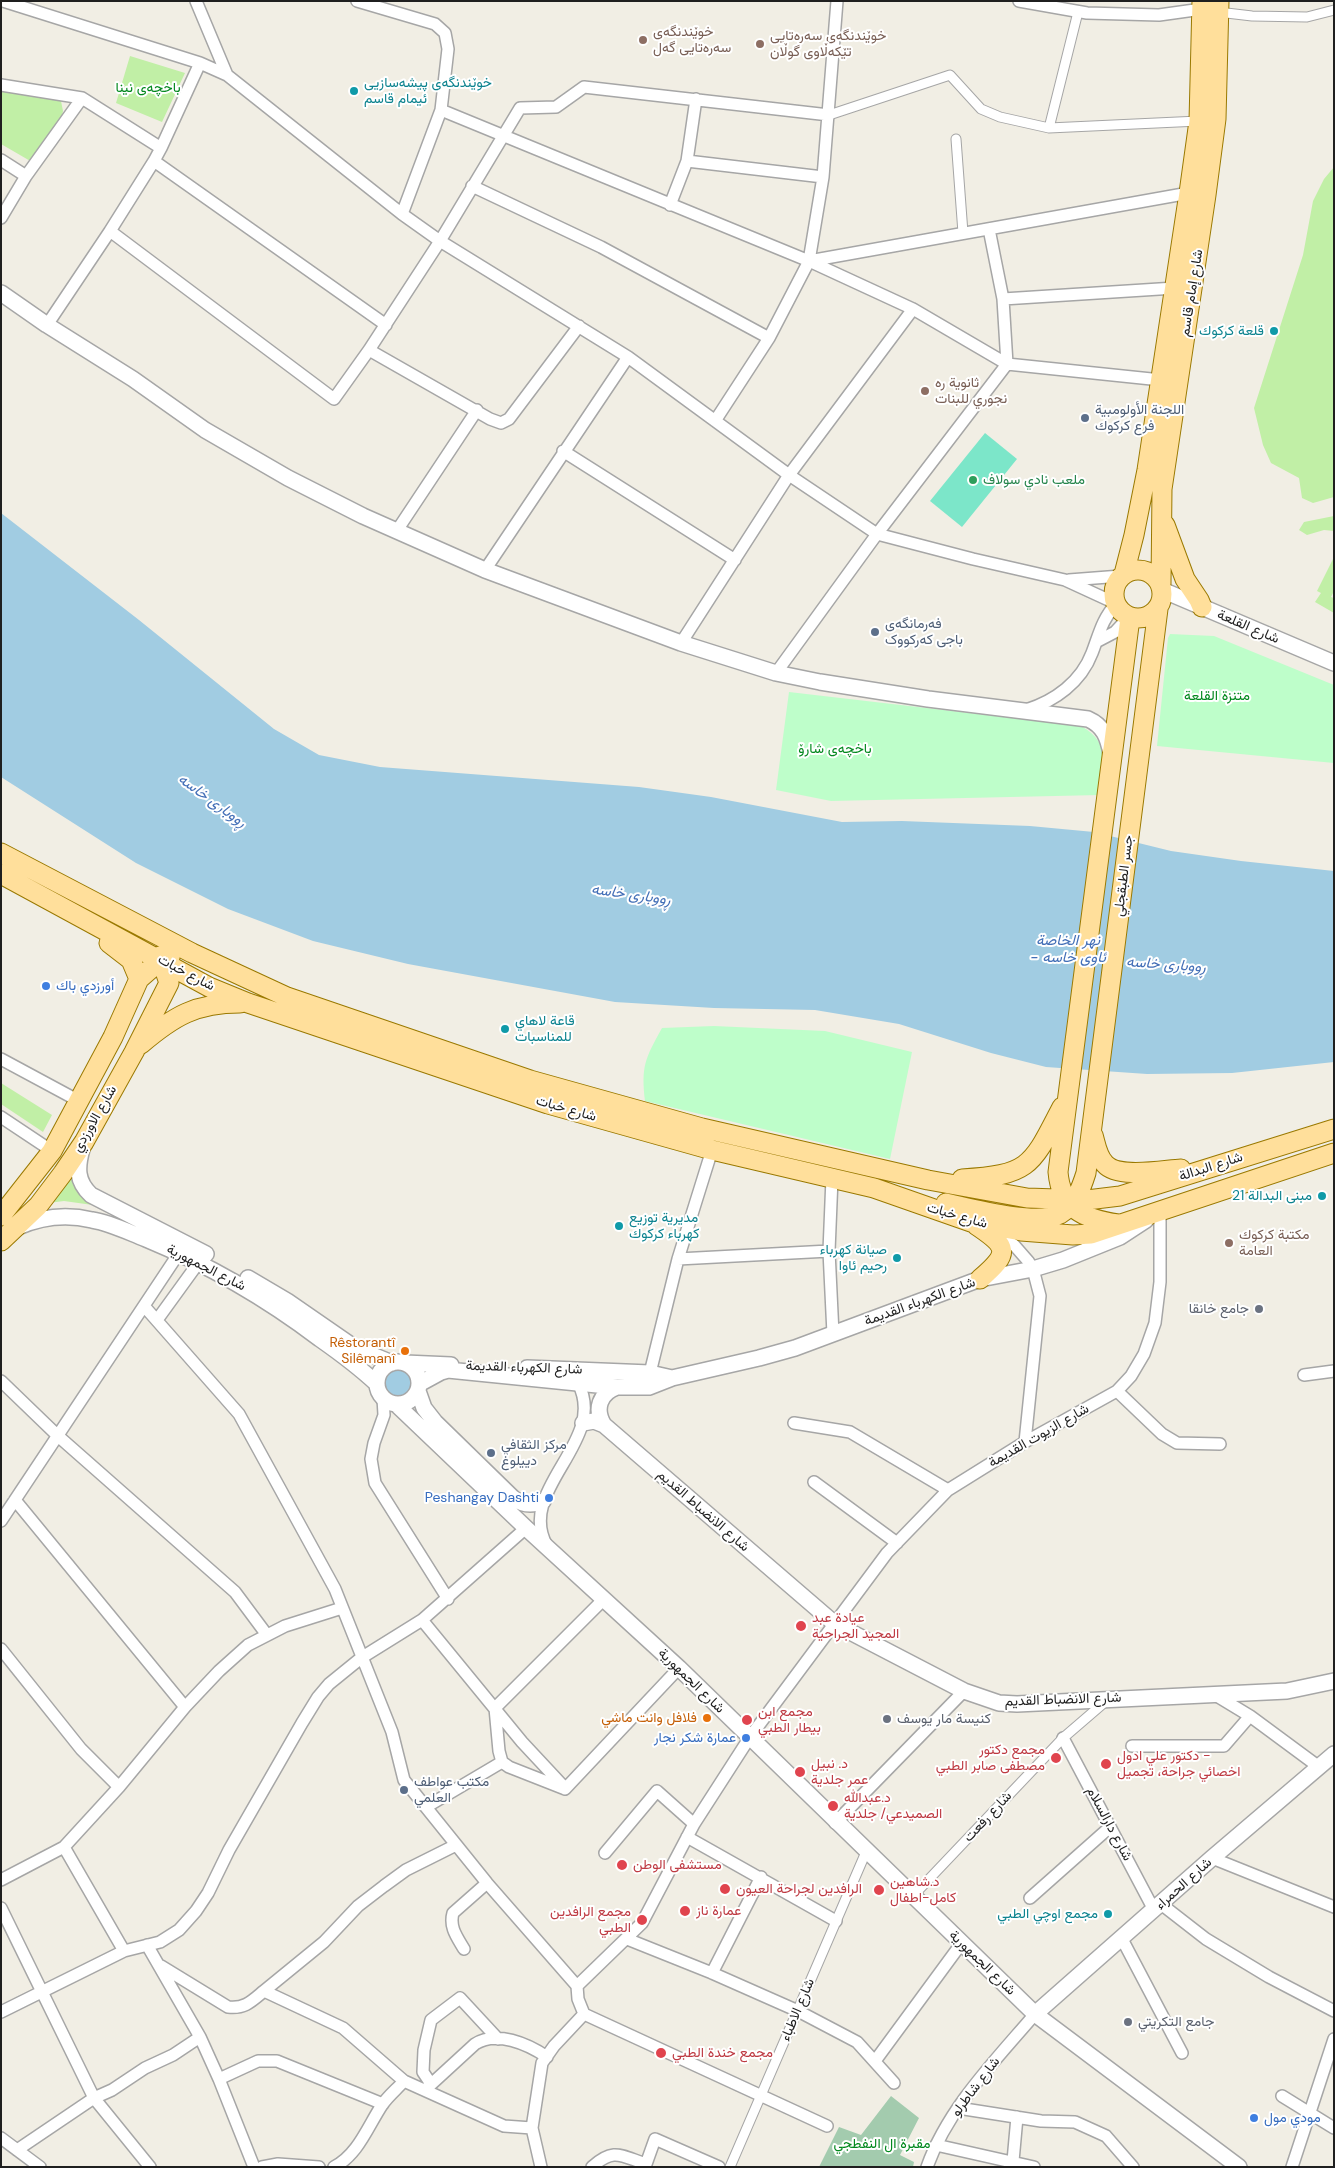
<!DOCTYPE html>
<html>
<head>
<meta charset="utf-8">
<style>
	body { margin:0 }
	#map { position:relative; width:1335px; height:2168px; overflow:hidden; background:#f1eee4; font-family:"DM Sans",sans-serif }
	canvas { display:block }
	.frame { position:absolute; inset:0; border:2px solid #1f1f1f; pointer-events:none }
</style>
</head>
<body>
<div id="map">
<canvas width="1335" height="2168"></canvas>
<div class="frame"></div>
</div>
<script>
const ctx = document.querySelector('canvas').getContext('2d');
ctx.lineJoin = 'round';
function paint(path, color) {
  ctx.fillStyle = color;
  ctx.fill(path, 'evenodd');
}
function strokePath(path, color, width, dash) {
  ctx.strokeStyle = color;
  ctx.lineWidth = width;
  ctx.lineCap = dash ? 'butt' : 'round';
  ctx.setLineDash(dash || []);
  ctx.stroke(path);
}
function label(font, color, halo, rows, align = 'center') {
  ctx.font = font + ' "DM Sans",Vazirmatn,sans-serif';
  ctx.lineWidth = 4;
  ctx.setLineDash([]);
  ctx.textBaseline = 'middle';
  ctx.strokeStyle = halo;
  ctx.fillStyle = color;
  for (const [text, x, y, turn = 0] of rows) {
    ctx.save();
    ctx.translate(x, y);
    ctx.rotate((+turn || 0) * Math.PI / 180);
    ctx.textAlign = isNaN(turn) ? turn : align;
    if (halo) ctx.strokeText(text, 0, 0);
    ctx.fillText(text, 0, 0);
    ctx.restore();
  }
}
paint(new Path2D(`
	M130 56 185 73 162 122 116 103Z
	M1 89 57 98 61 101 63 111 62 116 32 162 1 144Z
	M1334 167V497L1313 503 1302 498 1299 478 1271 463 1263 445 1254 408 1303 255 1313 201 1324 179Z
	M1334 516V531L1324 530 1307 535 1299 530 1304 522Z
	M1334 557V591L1331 597 1334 598V613L1315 602 1321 593 1317 591Z
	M1 1083 52 1115 43 1132 1 1104Z
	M72 1172 107 1207 64 1201 41 1204Z`), '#c1efa6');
paint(new Path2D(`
	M891 2096 919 2118 900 2155 914 2162 913 2167H819L839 2127 861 2135Z`), '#a3cbae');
paint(new Path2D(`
	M1170 634 1214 636 1334 685V763L1157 746 1168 638Z
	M789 692 1081 726C1112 743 1104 766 1100 795L831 801 776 790Z
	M714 1026 825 1031 912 1052 890 1159 645 1101C641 1066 645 1059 662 1028Z`), '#befeca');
paint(new Path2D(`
	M985 433 1017 459 962 527 930 501Z`), '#7ce6c9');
paint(new Path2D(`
	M1 513 139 620 274 729 319 755 380 767 639 787 711 797 842 822 902 821 1030 826 1094 832 1171 851 1241 861 1334 871V1062L1232 1073 1147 1074 1046 1067 991 1053 899 1024 815 1010 714 1008 615 1002 408 964 313 941 228 909 136 863 1 777Z
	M381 1383a16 16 0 1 1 32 0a16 16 0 1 1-32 0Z`), '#a1cce2');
const pedestrian = new Path2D(`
	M1218 12 1252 16 1307 17 1334 10
	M829 115 950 75 981 109 1000 117 1049 128 1199 121
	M1049 128 1078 12
	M956 139 963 233
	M912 1897 1063 1738 1106 1701
	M730 2167 866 1852`);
const minor = new Path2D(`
	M3 1 200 63 227 75 402 214 440 241 628 357 789 475 877 534 973 559 1065 580 1115 603
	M196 1 227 75
	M357 1 435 24 445 33 448 49 441 110 402 214
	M1019 1 1087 13 1159 15 1202 9
	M1 85 82 98 161 148 154 161 386 325
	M441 110 809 261 913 309 1007 364 1161 380
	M161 148 200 63
	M1 160 26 176
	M687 161 823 177
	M472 186 601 247 769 338
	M670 205 687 161 696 99
	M1 218 26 176 82 98
	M110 231 154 161
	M809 261 1189 193
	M1003 299 1175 288
	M47 325 110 231 334 399 369 350 440 241 520 108 556 107 584 87 829 115
	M369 350 490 419 501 423 509 419 579 326
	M715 421 769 338 809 261 823 177 837 1
	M563 451 735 560
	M396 532 477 410
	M485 570 628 357
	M1069 580 1121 576
	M1096 642 1115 632 1128 618
	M681 643 789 475 913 309
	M776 673 877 534 1007 364 1003 299 989 229
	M1026 710C1055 701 1081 682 1092 653 1099 635 1102 619 1116 604
	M1 1059 79 1101
	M1 1117 52 1151
	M832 1178 829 1251 833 1334
	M995 1232 1014 1245 1028 1261 1033 1269 1040 1296 1025 1442
	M678 1259 829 1251
	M144 1306 239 1414 335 1589 392 1732 404 1780 487 1883 577 1986
	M157 1320 199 1262
	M650 1373 678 1259 712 1150
	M1304 1375 1334 1371
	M1 1381 58 1436 235 1592 267 1635
	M1117 1391 1162 1434 1177 1443 1220 1444
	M383 1398 384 1415 374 1443 371 1459 375 1483 448 1599
	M794 1423 850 1432 948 1490
	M814 1482 897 1543
	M15 1500 185 1707
	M1 1521 179 1253
	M547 1546C515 1489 609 1442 578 1383
	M422 1620 522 1742 564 1787
	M1 1649 81 1749 119 1787 185 1707 219 1671 248 1645 285 1626 342 1608
	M1217 1696 1250 1716 1319 1767
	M1063 1738 1154 1910
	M1132 1746H1224L1250 1716
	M565 1789 509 1767 502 1762 499 1751 495 1708 604 1599
	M565 1789 679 1668
	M426 1807 502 1762
	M835 1823 964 1691
	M687 1837 836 1921
	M605 1853 657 1791 694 1824
	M1212 1858 1334 1907
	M1 1880 64 1847 119 1787
	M1030 1898 1110 1827
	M1161 1904 1206 1939 1269 1977 1334 2011
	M1 1908 94 2098 150 2167
	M627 1939 712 1973 798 2011 857 2042 894 2083
	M1122 1939 1182 2053
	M464 1949C457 1937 449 1927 453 1913L487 1883
	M124 1951 160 1942 179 1930 196 1911 208 1893 229 1850 302 1723 318 1697 329 1684 361 1658 422 1620 526 1528
	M161 1966 228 2007C245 2009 252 2001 264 1991L343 2028 404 2081
	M712 1973 761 1877
	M264 1991 324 1942 358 1906 384 1886 406 1870 456 1845
	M1 2012 124 1951 64 1847
	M584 2014 827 2126
	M200 2037 219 2079 254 2167
	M875 2061 961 1944
	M219 2079 258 2061H277L383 2104
	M431 2084 423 2072 424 2050 431 2020 460 1998 498 2039
	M426 2089 475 2044C496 2030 528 2044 547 2057
	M1282 2096 1334 2128
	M958 2108 1041 2121 1075 2122 1106 2136 1133 2167
	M1 2138 40 2167
	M936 2145 1034 2167
	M17 2150 94 2098 112 2090 145 2068 173 2055 200 2037 147 1945
	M1013 2161 1017 2117
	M262 2167 278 2164 319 2167
	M334 2167C358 2155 368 2126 382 2105 388 2096 397 2089 404 2081L504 2126 532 2128
	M541 2167 532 2128 542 2063 554 2046 584 2014 578 1999 577 1986 642 1923 694 1824 750 1737 887 1553 948 1490 1025 1442 1117 1391 1131 1376 1144 1354 1155 1323 1160 1282V1210
	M592 2167C614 2147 621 2156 646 2164
	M645 2167 655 2139 719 2167
	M927 2167C948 2108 995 2061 1035 2014
	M1292 2167 1334 2039`);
const tertiary = new Path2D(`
	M1 293 47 325 133 379 205 430 288 478 363 516 485 570 681 643 776 673 820 682 928 699 1088 719C1104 726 1108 738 1111 754
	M1162 590 1334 663
	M82 1149C77 1167 76 1181 91 1195L206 1254
	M18 1227C41 1217 67 1214 92 1220 111 1223 128 1232 146 1239 209 1265 266 1298 320 1339 340 1353 359 1367 377 1384
	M248 1278 287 1301 355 1348 392 1363
	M377 1383a21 21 0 1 1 42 0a21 21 0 1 1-42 0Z
	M405 1363 451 1365
	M527 1368 650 1373 672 1378
	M419 1384 441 1372 448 1370 617 1387H649L672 1378 759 1358 795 1348 980 1279 1033 1269 1063 1260 1120 1237 1146 1220
	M418 1391 424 1408 435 1422 513 1498C523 1505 532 1506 543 1501
	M397 1405 526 1528 679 1668 1035 2014 1239 2167
	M583 1423 594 1421 604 1425 835 1624 964 1691 999 1703 1017 1704 1287 1691 1334 1681
	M604 1425C594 1409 600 1393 617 1387
	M1035 2014 1212 1858 1334 1754`);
const primary = new Path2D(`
	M1165 525 1185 579 1199 600 1202 607
	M1114 594a24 24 0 1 1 48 0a24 24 0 1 1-48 0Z
	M1124 574 1134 535 1147 470 1189 193 1199 121 1202 1
	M1161 584 1162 489 1206 195 1216 119 1219 1
	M1 853 192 953 287 997 530 1080 702 1128 928 1180 1027 1198 1087 1200 1120 1196 1334 1129
	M1 874 209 987 248 1003 548 1104 712 1150 874 1188 971 1222 1021 1231 1073 1235 1091 1234 1334 1153
	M109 943 131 960 139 979
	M141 1044C174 1016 196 1003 240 1003
	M1093 1135C1096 1145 1097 1156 1105 1164 1118 1179 1163 1170 1181 1169
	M962 1179C1031 1175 1032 1165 1062 1107
	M946 1203C973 1209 1036 1226 1060 1214 1075 1205 1081 1189 1086 1173L1158 609
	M1 1216 52 1151 113 1037 139 979 155 965 170 957
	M1118 1224C1084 1219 1061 1209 1058 1172L1130 618
	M976 1225C1009 1247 1010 1253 980 1279
	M1 1241 38 1206 63 1173 84 1142 134 1052 169 983 160 956`);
strokePath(pedestrian, '#a6a6a6', 11);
strokePath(minor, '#a6a6a6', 14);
strokePath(tertiary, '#a6a6a6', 18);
strokePath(primary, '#9a7900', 21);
strokePath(pedestrian, '#fff', 9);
strokePath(minor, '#fff', 11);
strokePath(tertiary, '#fff', 15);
strokePath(primary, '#ffdf9b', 19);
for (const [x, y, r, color] of [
	[643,40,5,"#8d6e63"],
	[760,44,5,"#8d6e63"],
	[354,91,5,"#0f9aa8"],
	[1274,331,5,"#0f9aa8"],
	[925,391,5,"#8d6e63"],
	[1085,418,5,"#5c6f8a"],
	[973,480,5,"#2e9e5b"],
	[875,632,5,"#5c6f8a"],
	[46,986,5,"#3f7fe0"],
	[505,1029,5,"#0f9aa8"],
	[1322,1196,5,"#0f9aa8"],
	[619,1226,5,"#0f9aa8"],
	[1229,1243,5,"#8d6e63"],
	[897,1258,5,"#0f9aa8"],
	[1259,1309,5,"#6b7280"],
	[405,1351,5,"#e8710a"],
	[491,1453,5,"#5c6f8a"],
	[549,1498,5,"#3f7fe0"],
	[801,1626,6,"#e0444e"],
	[707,1718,5,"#e8710a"],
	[887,1719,5,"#6b7280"],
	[747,1720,6,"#e0444e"],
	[746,1738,5,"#3f7fe0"],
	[1056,1758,6,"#e0444e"],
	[1106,1764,6,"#e0444e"],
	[800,1772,6,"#e0444e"],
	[404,1790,5,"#5c6f8a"],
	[833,1806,6,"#e0444e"],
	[622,1865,6,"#e0444e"],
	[725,1889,6,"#e0444e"],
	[879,1890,6,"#e0444e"],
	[685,1911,6,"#e0444e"],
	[1108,1914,5,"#0f9aa8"],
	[642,1920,6,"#e0444e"],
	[1128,2022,5,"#6b7280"],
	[661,2053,6,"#e0444e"],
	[1254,2118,5,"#3f7fe0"]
]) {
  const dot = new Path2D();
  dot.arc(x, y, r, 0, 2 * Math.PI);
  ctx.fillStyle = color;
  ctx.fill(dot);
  strokePath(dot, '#fff', 2);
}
label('14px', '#785e54', '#fff', [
	["خوێندنگەی",653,32],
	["سەرەتایی گەل",653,48],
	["خوێندنگەی سەرەتایی",770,36],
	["تێکەڵاوی گوڵان",770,52],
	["ثانوية ره",935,383],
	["نجوري للبنات",935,399],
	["مكتبة كركوك",1239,1235],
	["العامة",1239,1251]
], 'left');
label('14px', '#0d838f', '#fff', [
	["خوێندنگەی پیشەسازیی",364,83,"left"],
	["ئیمام قاسم",364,99,"left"],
	["قلعة كركوك",1264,331],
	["قاعة لاهاي",515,1021,"left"],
	["للمناسبات",515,1037,"left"],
	["مبنى البدالة 21",1312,1196],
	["مديرية توزيع",629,1218,"left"],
	["كهرباء كركوك",629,1234,"left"],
	["صيانة كهرباء",887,1250],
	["رحيم ئاوا",887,1266],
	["مجمع اوچي الطبي",1098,1914]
], 'right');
label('14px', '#02881d', '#fff', [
	["باخچەی نینا",148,88],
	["متنزة القلعة",1217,696],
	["باخچەی شارۆ",835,749],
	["مقبرة ال النفطجي",882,2144]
]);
label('14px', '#1f1f1f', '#fff', [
	["شارع إمام قاسم",1192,293,-81],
	["شارع القلعة",1248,627,23],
	["جسر الطبقجلي",1124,876,-83],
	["شارع خبات",186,973,28],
	["شارع خبات",566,1109,16],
	["شارع الاورزدي",95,1119,-60],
	["شارع البدالة",1211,1167,-18],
	["شارع خبات",957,1216,16],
	["شارع الجمهورية",206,1268,27],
	["شارع الكهرباء القديمة",920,1302,-20],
	["شارع الكهرباء القديمة",524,1368,2],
	["شارع الزيوت القديمة",1039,1436,-30],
	["شارع الانضباط القديم",703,1511,41],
	["شارع الجمهورية",691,1681,44],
	["شارع الانضباط القديم",1063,1700,-2],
	["شارع رفعت",988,1817,-47],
	["شارع دارالسلام",1109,1824,62],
	["شارع الحمراء",1184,1884,-42],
	["شارع الجمهورية",982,1963,44],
	["شارع الاطباء",798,2010,-67],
	["شارع شاطرلو",976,2087,-53]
]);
label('14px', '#4e5e75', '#fff', [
	["اللجنة الأولومبية",1095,410],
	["فرع كركوك",1095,426],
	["فەرمانگەی",885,624],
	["باجی کەرکووک",885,640],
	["مركز الثقافي",501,1445],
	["دييلوغ",501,1461],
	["مكتب عواطف",414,1782],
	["العلمي",414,1798]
], 'left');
label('14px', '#27864d', '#fff', [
	["ملعب نادي سولاف",983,480]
], 'left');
label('14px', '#366cbe', '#fff', [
	["أورزدي باك",56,986],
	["Peshangay Dashti",539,1498,"right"],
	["عمارة شكر نجار",736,1738,"right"],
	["مودي مول",1264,2118]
], 'left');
label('14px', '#5b616d', '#fff', [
	["جامع خانقا",1249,1309,"right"],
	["كنيسة مار يوسف",897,1719],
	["جامع التكريتي",1138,2022]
], 'left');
label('14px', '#c56008', '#fff', [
	["Rêstorantî",395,1343],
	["Silêmanî",395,1359],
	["فلافل وانت ماشي",697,1718]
], 'right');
label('14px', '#be3a42', '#fff', [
	["عيادة عبد",812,1618],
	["المجيد الجراحية",812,1634],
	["مجمع ابن",758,1712],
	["بيطار الطبي",758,1728],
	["مجمع دكتور",1045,1750,"right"],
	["مصطفى صابر الطبي",1045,1766,"right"],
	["دكتور علي ادول -",1117,1756],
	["اخصائي جراحة، تجميل",1117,1772],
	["د. نبيل",811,1764],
	["عمر جلدية",811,1780],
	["د.عبدالله",844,1798],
	["الصميدعي/ جلدية",844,1814],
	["مستشفى الوطن",633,1865],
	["د.شاهين",890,1882],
	["كامل-اطفال",890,1898],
	["الرافدين لجراحة العيون",736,1889],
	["عمارة ناز",696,1911],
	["مجمع الرافدين",631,1912,"right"],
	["الطبي",631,1928,"right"],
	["مجمع خندة الطبي",672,2053]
], 'left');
label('italic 15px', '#436fb7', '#fff', [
	["ڕووباری خاسە",212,801,36],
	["ڕووباری خاسە",631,895,8],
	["نهر الخاصة",1068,941],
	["- ئاوی خاسە",1068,958],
	["ڕووباری خاسە",1166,965,4]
]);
</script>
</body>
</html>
